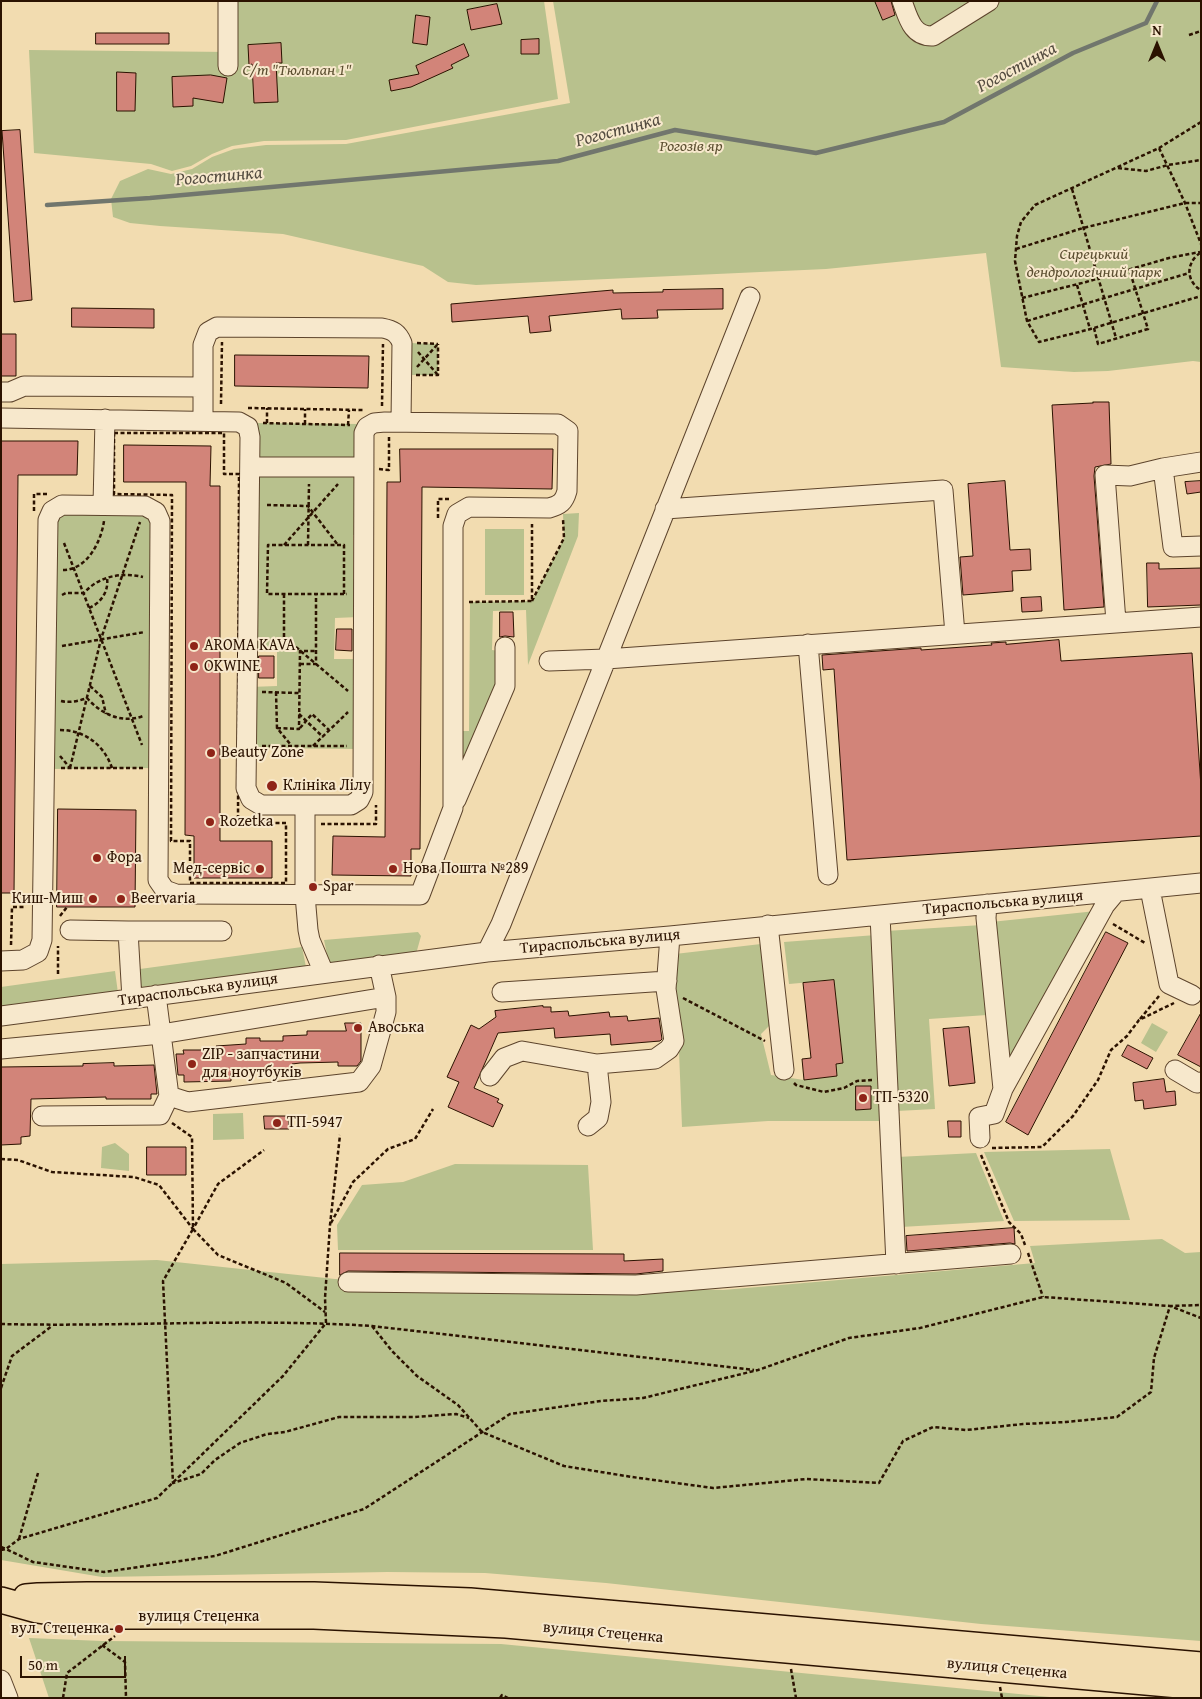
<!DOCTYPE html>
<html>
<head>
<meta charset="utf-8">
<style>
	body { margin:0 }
	#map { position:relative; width:1202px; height:1699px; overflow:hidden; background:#f2dcb0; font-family:"Gentium Book Plus",serif }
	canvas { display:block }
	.frame { position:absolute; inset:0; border:2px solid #2b1200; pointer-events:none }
	.north { position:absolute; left:1132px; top:20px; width:50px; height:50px; -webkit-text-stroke:4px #f7e8cc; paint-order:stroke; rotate:0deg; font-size:14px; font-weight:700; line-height:20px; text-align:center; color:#2b1200 }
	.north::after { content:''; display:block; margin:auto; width:18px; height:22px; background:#2b1200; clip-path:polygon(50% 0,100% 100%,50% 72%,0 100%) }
	.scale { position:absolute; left:20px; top:1656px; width:106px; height:22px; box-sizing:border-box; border:2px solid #2b1200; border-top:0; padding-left:6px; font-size:15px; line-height:18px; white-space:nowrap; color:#2b1200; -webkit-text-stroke:4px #f7e8cc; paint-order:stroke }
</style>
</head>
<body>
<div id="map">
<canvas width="1202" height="1699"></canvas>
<div class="frame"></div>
<div class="north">N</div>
<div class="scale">50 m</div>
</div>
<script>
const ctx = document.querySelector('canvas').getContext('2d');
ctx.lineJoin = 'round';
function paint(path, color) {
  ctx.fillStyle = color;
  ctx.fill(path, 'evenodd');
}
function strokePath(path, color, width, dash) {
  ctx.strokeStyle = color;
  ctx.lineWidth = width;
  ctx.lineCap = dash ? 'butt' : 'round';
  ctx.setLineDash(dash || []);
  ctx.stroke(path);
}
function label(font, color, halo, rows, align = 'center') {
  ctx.font = font + ' "Gentium Book Plus",serif';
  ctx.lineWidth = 4;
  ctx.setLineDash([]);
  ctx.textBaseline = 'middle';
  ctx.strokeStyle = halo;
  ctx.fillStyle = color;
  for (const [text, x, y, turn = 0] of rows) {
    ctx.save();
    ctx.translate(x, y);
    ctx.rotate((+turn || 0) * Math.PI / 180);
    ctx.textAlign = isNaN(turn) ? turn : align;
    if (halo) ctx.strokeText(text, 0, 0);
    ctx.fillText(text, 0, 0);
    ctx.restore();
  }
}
paint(new Path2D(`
	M235 1H544L558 99 346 140 264 141 232 146 212 154 191 166 172 171 151 164 34 153 29 50 230 52Z
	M553 1H993L946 37 1001 1H1201V362L1193 361 1108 371 1074 372 1001 367 986 253 826 269 476 285 448 282 423 266 283 234 160 226 130 223 113 217 111 199 120 181 148 169 171 174 192 169 212 157 234 149 266 145 346 144 570 103Z
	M410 343 438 344V375H409Z
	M254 423 360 424 359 459 255 460Z
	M357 470 359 535H353V579H359V617L335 618 334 659H357V749L252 748 256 741V697L250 687 277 686V649H251L257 619 258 575H251L253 474Z
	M143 511 152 516 154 768 49 769 54 515Z
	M579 513 578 536 528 665 526 610 493 611 492 650 499 651V685L462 775 457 731H469L470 602 532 601 564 538 563 514Z
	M485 529H524V595H485Z
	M1096 911 1009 1059 991 922Z
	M982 925 987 1015 929 1019 935 1109 897 1111 886 931Z
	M418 932 421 936 416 954 329 964 324 940Z
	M876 935 883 1121H768L682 1127 679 1051 673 1003 675 954 761 944 775 1020 761 1034 771 1075 804 1080 837 1076 836 1064 843 1063 834 980 789 984 784 942Z
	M302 947 306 967 141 987 140 969Z
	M115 971 118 993 1 1010V987Z
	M1152 1023 1168 1032 1156 1052 1141 1043Z
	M243 1113 244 1139 213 1140V1114Z
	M115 1143 129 1154V1171L101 1168 102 1147Z
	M1110 1149 1130 1220 1014 1221 984 1152Z
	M976 1153 1004 1221 901 1227 897 1157Z
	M455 1164 588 1165 593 1250H338L337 1225 362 1185 403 1182Z
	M1162 1239 1185 1253 1201 1252V1641L981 1624 606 1583 485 1573 388 1572 102 1577 1 1560V1264L157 1260 335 1279 723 1290 1035 1263 1030 1246Z
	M29 1638 102 1641 501 1644 1060 1698H49Z`), '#b8c18d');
strokePath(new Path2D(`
	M47 205 150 198 558 161 675 130 816 153 944 122 1073 53 1146 23 1157 1`), '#71766d', 4.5);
const building = new Path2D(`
	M875 1H891L895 15 883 20Z
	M497 4 502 24 471 30 467 10Z
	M416 15 430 17 427 45 413 43Z
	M96 33H169V44H96Z
	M539 39V54H521V40Z
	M281 43 282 63H276L278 102 254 103 252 64 249 65 248 45Z
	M464 44 469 56 451 65 453 68 411 87 391 91 389 80 419 74 416 66Z
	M117 72 136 73 135 111H117Z
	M211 75 227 78 223 103 193 98V106L173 107 172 77Z
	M20 130 32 300 14 302 2 131Z
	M723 289V309L657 310 658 318 622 319 621 309 549 316 551 331 530 333 528 316 452 322 451 304 613 290V293L663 292V290Z
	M72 308 154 309V328L72 327Z
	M1 334H16V376H1Z
	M235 355 369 356 368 388 235 386Z
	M1093 402H1109L1111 464 1095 467 1094 476 1104 607 1064 610 1052 405 1093 403Z
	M1 441H78L77 475H18L14 893H1Z
	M124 445 211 446 210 486H220V841H272V878H194V836L185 835 186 482H124Z
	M400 449H553L552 489 422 487 420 849H411V876L332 875 333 836 385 837 387 482H400Z
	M1005 481 1010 550 1030 549 1031 570 1012 571 1013 591 963 595 960 557 973 556 968 484Z
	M1201 481V492L1187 494 1185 482Z
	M1147 563H1159V569L1201 568V605L1148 607Z
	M1041 597 1042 611 1022 612 1021 598Z
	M500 612H513L514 637 505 636 500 637Z
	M337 629H352V651L336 650Z
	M1059 640 1061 661 1192 653 1201 787V836L847 860 834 669 823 670 822 655 921 648V650L992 645 991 643 1006 642V644Z
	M259 656H274V678H259Z
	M58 809 136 810 135 907H57Z
	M1106 932 1128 943 1028 1135 1006 1122Z
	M834 980 843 1063 836 1064 837 1076 804 1080 802 1059 811 1058 803 983Z
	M543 1006V1007H551V1012L568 1011 569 1016 609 1012 610 1017 627 1016 628 1021 659 1018 662 1039 660 1041 611 1045 610 1034 555 1038 554 1028 498 1033 474 1088 499 1099 497 1102 503 1105 493 1127 448 1107 459 1082 447 1077 471 1025 479 1029 496 1017 495 1011Z
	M1201 1013V1067L1178 1055Z
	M345 1023H361V1061L357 1066H338V1062L300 1063 292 1064V1072L231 1073V1081L184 1082V1075H178L176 1054H184L183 1050H216V1046L246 1044V1038H260V1041H283V1036L307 1035V1031H346Z
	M969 1027 975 1083 949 1086 943 1029Z
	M1128 1045 1153 1058 1147 1069 1122 1056Z
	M114 1063V1066L154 1065 157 1094H151V1099H106V1097L31 1099 30 1136 21 1137V1144L1 1145V1067L83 1066V1064Z
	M1164 1079 1166 1092 1175 1091 1176 1105 1144 1109 1143 1100 1135 1101 1133 1083Z
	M856 1086H871V1109L856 1110Z
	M264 1116H288L289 1129H265Z
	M948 1121H961V1137H949Z
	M147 1147H186V1175H147Z
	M1014 1228 1015 1244 1010 1243 907 1251 906 1236Z
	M340 1253 624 1254V1261L663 1259V1271L636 1274 348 1271 340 1275Z`);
paint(building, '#d28479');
strokePath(building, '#2b1200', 1);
const minor = new Path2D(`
	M228 1V66
	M902 1C908 17 912 37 933 36L989 1
	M1 392H10L24 386 202 387
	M1 418 239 422 248 427 250 437 246 788 251 799 261 805H351L359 800 363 792 364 433 367 427 374 423 385 422 558 424 568 431 567 491C564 502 560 505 549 508L469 507 457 514 453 526V808L420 895 176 894 165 890 158 880 160 521 156 512 145 506 62 505 52 511 48 520 42 940 38 952 23 960 1 961
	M203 421V345L208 332 217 327 382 328C393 330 398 333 402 343L401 422
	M1201 462 1163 468 1173 547 1201 546
	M250 467H364
	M103 505 105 419
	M665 509 943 490 955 634
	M1116 622 1105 475 1130 476 1163 468
	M808 644 828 875
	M549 661 606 659 1201 617
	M456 800 505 686V647
	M305 805V895L308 930 310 940 324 973
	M1150 889 1169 984 1192 995
	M880 915 896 1264
	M768 925 784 1070
	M70 930 128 931 132 999
	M128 931H222
	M487 952 501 924 750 297
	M502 992 667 981
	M1 1016 487 952 670 936 1201 883
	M1 1049 161 1034 386 997
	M1175 1070 1197 1083 1201 1082
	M490 1076 504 1058 522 1051 597 1064 655 1059 669 1049 674 1041 666 989 670 936
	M1003 1089 1105 905 1115 893
	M169 1096 188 1102 359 1082 371 1066 386 1012V997L379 965
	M42 1116 160 1115 169 1096 156 995
	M588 1126 598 1118 601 1102 597 1064
	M980 1138 979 1117 994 1114 1003 1089 986 918 987 904
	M348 1282 636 1285 1011 1254
	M1 1680 8 1698`);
const major = new Path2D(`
	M26 1597 38 1596 87 1595H314L470 1601 1201 1665
	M1 1600 37 1610 78 1616H314L506 1625 1201 1687`);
strokePath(minor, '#5d442c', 21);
strokePath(major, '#2b1200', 28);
strokePath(new Path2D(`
	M1189 35 1201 31
	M1201 122 1159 148 1035 205 1021 222 1017 236 1015 261 1027 321 1039 342 1087 330 1201 296
	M1159 148 1185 203 1201 244
	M1118 168 1146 171 1168 165 1201 160
	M1072 189 1116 338
	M1016 249 1083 228 1185 203H1201
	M1200 253C1197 255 1193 259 1192 262 1186 272 1191 285 1201 290
	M1077 285 1090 329
	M1022 298 1086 282 1169 258 1200 252
	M1027 321 1189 273
	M1094 328 1098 344 1148 329 1129 269
	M417 343 438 344
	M418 352 437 374
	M417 367 437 345
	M416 375H438V344
	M221 404 222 342
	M382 406 383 344
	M248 408 363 410
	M263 423 350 425
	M267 423V408
	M305 424V409
	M348 425 349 410
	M114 433H224V474H239L238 823H286V883H190V841H171L172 495 114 494Z
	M379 469 389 470V437
	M267 505 308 506 338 545
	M34 511V494H47
	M438 518V499H451
	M64 543 142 745
	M284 545 338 484
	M308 545 309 484
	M63 570C87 570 101 542 104 521
	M284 594V637L348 691
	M344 594V545H268L267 594H347
	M62 595 66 593H84C99 576 121 572 143 577
	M532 601 564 538 563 519
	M469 602 532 601V524
	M89 608C101 603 109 591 107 578
	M62 646 145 632
	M300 664H316V594
	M90 686 102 697 106 714
	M262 692 299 693
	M276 692 277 728 291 745
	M61 701C70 703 79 701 87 698 101 714 122 724 143 716
	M299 714 323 737
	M277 728 299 729 300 651H316
	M300 728 312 714 329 730
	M60 730C85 730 104 745 112 768
	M262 746H347
	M313 746 348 712
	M60 756 70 768
	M61 768H143
	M70 768 101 639 140 522
	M321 824H376V805
	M60 916 67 907
	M1113 924 1145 943
	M11 945 12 907H26
	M58 974V946
	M683 998 765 1041
	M1140 1019 1159 996
	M794 1083 796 1085 824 1092 844 1088 857 1081 872 1080
	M172 1123 192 1137 193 1229 163 1281 173 1483 201 1474 215 1460 240 1443 267 1434 285 1432 339 1417H414L456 1414 469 1418
	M992 1148 1042 1147 1073 1116 1098 1080 1111 1050 1127 1036 1139 1020 1174 1003
	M981 1155 1009 1222 1021 1234 1025 1245
	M1 1159 18 1160 52 1172 134 1177 159 1185 193 1229 218 1184 264 1150
	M331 1223 353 1182 388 1149 415 1139 433 1109
	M193 1229 218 1255 286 1283 325 1312
	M1028 1253 1043 1297
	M1 1324C125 1327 249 1318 372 1326L754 1370
	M372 1326 392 1351 417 1376 458 1405 482 1432 564 1466 632 1477 713 1488 806 1479 879 1483 903 1441 933 1427 966 1430 1023 1424 1066 1422 1117 1417 1151 1392 1154 1358 1170 1306 1201 1305
	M1 1388 12 1356 52 1326
	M19 1539 38 1473
	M1 1547 6 1549 19 1539 157 1498 283 1376 326 1323 325 1298 330 1225 340 1135
	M1 1550 6 1549 33 1562 104 1572 215 1556 364 1509 510 1414 601 1401 643 1398 758 1370 849 1338 920 1328 1043 1297 1170 1306 1201 1318
	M102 1645 125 1662 126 1698
	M791 1669 796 1698
	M1000 1687 1002 1698
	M63 1698 67 1673 115 1636
	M500 1698 502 1695 508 1698`), '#2b1200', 2.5, [4, 2.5]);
strokePath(minor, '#f7e8cc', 19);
strokePath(major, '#f2dcb0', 25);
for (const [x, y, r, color] of [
	[194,646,5,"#8f2418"],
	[194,667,5,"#8f2418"],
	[211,753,5,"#8f2418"],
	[272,786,6,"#8f2418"],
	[210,822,5,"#8f2418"],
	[97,858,5,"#8f2418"],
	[260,869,5,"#8f2418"],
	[393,869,5,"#8f2418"],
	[313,887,5,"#8f2418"],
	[93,899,5,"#8f2418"],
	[121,899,5,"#8f2418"],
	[358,1028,5,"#8f2418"],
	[192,1064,5,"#8f2418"],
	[863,1098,5,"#8f2418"],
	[277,1123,5,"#8f2418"],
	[119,1629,5,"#8f2418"]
]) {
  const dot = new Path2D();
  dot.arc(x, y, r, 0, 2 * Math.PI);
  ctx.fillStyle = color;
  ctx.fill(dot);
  strokePath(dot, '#f7e8cc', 2);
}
label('italic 16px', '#5c4f31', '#f7e8cc', [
	["С/т \"Тюльпан 1\"",297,71],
	["Рогозів яр",691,147],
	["Сирецький",1094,255],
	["дендрологічний парк",1094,273]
]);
label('16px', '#2b1200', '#f7e8cc', [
	["AROMA KAVA",204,646],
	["OKWINE",204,667],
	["Beauty Zone",221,753],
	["Клініка Лілу",283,786],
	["Rozetka",220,822],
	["Фора",107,858],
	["Мед-сервіс",250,869,"right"],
	["Нова Пошта №289",403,869],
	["Spar",323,887],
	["Киш-Миш",83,899,"right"],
	["Beervaria",131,899],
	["Авоська",368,1028],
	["ZIP - запчастини",202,1055],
	["для ноутбуків",202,1073],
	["ТП-5320",873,1098],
	["ТП-5947",287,1123],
	["вул. Стеценка",109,1629,"right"]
], 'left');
label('16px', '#2b1200', '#f7e8cc', [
	["Тираспольська вулиця",1003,903,-5],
	["Тираспольська вулиця",600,942,-5],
	["Тираспольська вулиця",198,990,-8],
	["вулиця Стеценка",199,1617],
	["вулиця Стеценка",603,1633,5],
	["вулиця Стеценка",1007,1669,5]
]);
label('italic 18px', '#544c40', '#f7e8cc', [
	["Рогостинка",1017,68,-28],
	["Рогостинка",618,131,-15],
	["Рогостинка",219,177,-5]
]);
</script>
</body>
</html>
